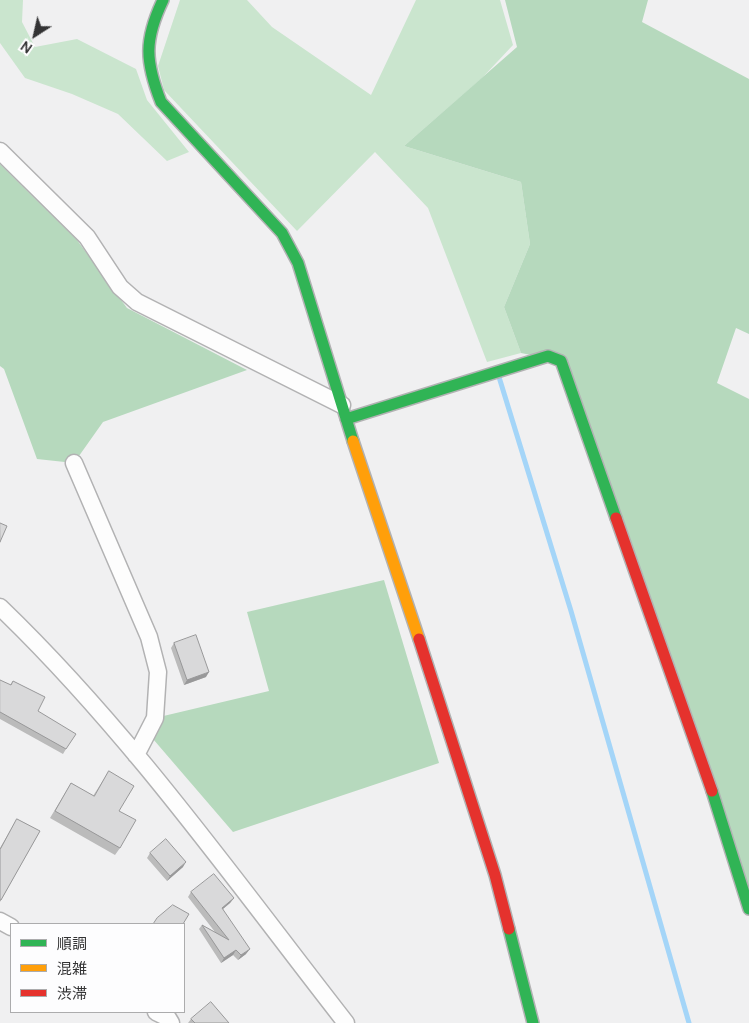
<!DOCTYPE html>
<html>
<head>
<meta charset="utf-8">
<style>
	body { margin:0 }
	#map { position:relative; width:749px; height:1023px; overflow:hidden; background:#f0f0f1; font-family:Manrope,"Noto Sans JP",sans-serif }
	canvas { display:block }
	.legend { position:absolute; left:10px; top:923px; width:175px; height:90px; box-sizing:border-box; background:#fdfdfe; border:1px solid #acacad; margin:0; padding:6px 9px; list-style:none; font-size:15px; color:#333334 }
	.legend li { display:flex; align-items:center; gap:10px; height:25px }
	.legend b { width:25px; border:1px solid #acacad }
	.north { position:absolute; left:10px; top:10px; width:50px; height:50px; -webkit-text-stroke:4px #fdfdfe; paint-order:stroke; rotate:215deg; font-size:14px; font-weight:700; line-height:20px; text-align:center; color:#333334 }
	.north::after { content:''; display:block; margin:auto; width:18px; height:22px; background:#333334; clip-path:polygon(50% 0,100% 100%,50% 72%,0 100%) }
</style>
</head>
<body>
<div id="map">
<canvas width="749" height="1023"></canvas>
<ul class="legend">
<li><b style="height:6px;background:#30b455"></b>順調</li>
<li><b style="height:6px;background:#ff9f0a"></b>混雑</li>
<li><b style="height:6px;background:#e5322d"></b>渋滞</li>
</ul>
<div class="north">N</div>
</div>
<script>
const ctx = document.querySelector('canvas').getContext('2d');
ctx.lineJoin = 'round';
function paint(path, color) {
  ctx.fillStyle = color;
  ctx.fill(path, 'evenodd');
}
function strokePath(path, color, width, dash) {
  ctx.strokeStyle = color;
  ctx.lineWidth = width;
  ctx.lineCap = dash ? 'butt' : 'round';
  ctx.setLineDash(dash || []);
  ctx.stroke(path);
}
paint(new Path2D(`
	M0 0H23L22 22 35 47 77 39 136 69 147 100 189 152 167 161 118 114 72 94 25 78 0 43Z
	M180 0H247L272 27 371 95 416 0H500L513 45 482 78 404 146 521 182 530 244 504 307 521 353 487 362 428 208 375 152 297 231 164 90 158 66Z`), '#cae5ce');
paint(new Path2D(`
	M505 0H648L642 22 749 79V334L736 328 717 383 749 399V909L561 361 521 353 504 307 530 244 521 182 404 146 517 47Z
	M0 164 77 240 127 308 247 370 103 422 74 463 37 459 4 369 0 366Z
	M384 580 439 763 233 832 147 732 155 718 269 691 247 612Z`), '#b6d9bd');
strokePath(new Path2D(`
	M499 377 571 611 689 1023`), '#a4d5f8', 5);
const street = new Path2D(`
	M0 151 87 237 120 287 137 302 342 405
	M74 463 149 637 158 672 155 718 136 755
	M0 607C130 732 235 881 346 1023
	M0 921 11 927
	M156 1012 168 1018 171 1023`);
const fast = new Path2D(`
	M163 0C144 40 145 61 161 102L282 233 298 263 353 441
	M346 419 548 356 561 361 616 518
	M712 791 749 909
	M509 929 533 1023`);
const slow = new Path2D(`
	M353 441 419 639`);
const jam = new Path2D(`
	M616 518 712 791
	M419 639 495 875 509 929`);
strokePath(street, '#b2b2b3', 19);
strokePath(fast, '#b2b2b3', 14);
strokePath(slow, '#b2b2b3', 14);
strokePath(jam, '#b2b2b3', 14);
strokePath(street, '#fdfdfd', 16);
strokePath(fast, '#30b455', 11);
strokePath(slow, '#ff9f0a', 11);
strokePath(jam, '#e5322d', 11);
paint(new Path2D(`
	M174 643 206 677 184 685 171 648Z
	M0 680 10 685 13 681 38 711 66 749 63 754 0 719Z
	M109 771 119 811 120 848 115 855 50 818 71 783 93 796Z
	M17 819 40 831 0 902V848Z
	M150 853 183 867 167 881 147 858Z
	M191 892 234 898 230 903 223 909 246 954 238 960 233 955 221 963 199 929 202 925 215 932 188 897Z
	M191 1019 229 1023H188Z`), '#bbb');
paint(new Path2D(`
	M209 672 206 677 184 685 187 680Z
	M186 862 183 867 167 881 170 876Z
	M234 898 230 903 218 913 222 908Z
	M250 949 246 954 238 960 241 955Z
	M236 950 233 955 221 963 224 958Z`), '#989899');
const building = new Path2D(`
	M0 523 7 526 0 542Z
	M196 635 209 672 187 680 174 643Z
	M0 680 11 685 13 681 45 697 38 711 76 734 66 749 0 712Z
	M109 771 134 786 119 811 136 820 120 848 55 811 71 783 94 796Z
	M17 819 40 831 1 900H0V850Z
	M166 839 186 862 170 876 150 853Z
	M214 874 234 898 222 908 250 949 241 955 236 950 224 958 202 925 229 940 191 892Z
	M173 905 189 914 183 924H153L157 918Z
	M211 1002 229 1023H195L191 1019Z`);
paint(building, '#d9d9da');
strokePath(building, '#989899', 1);
</script>
</body>
</html>
